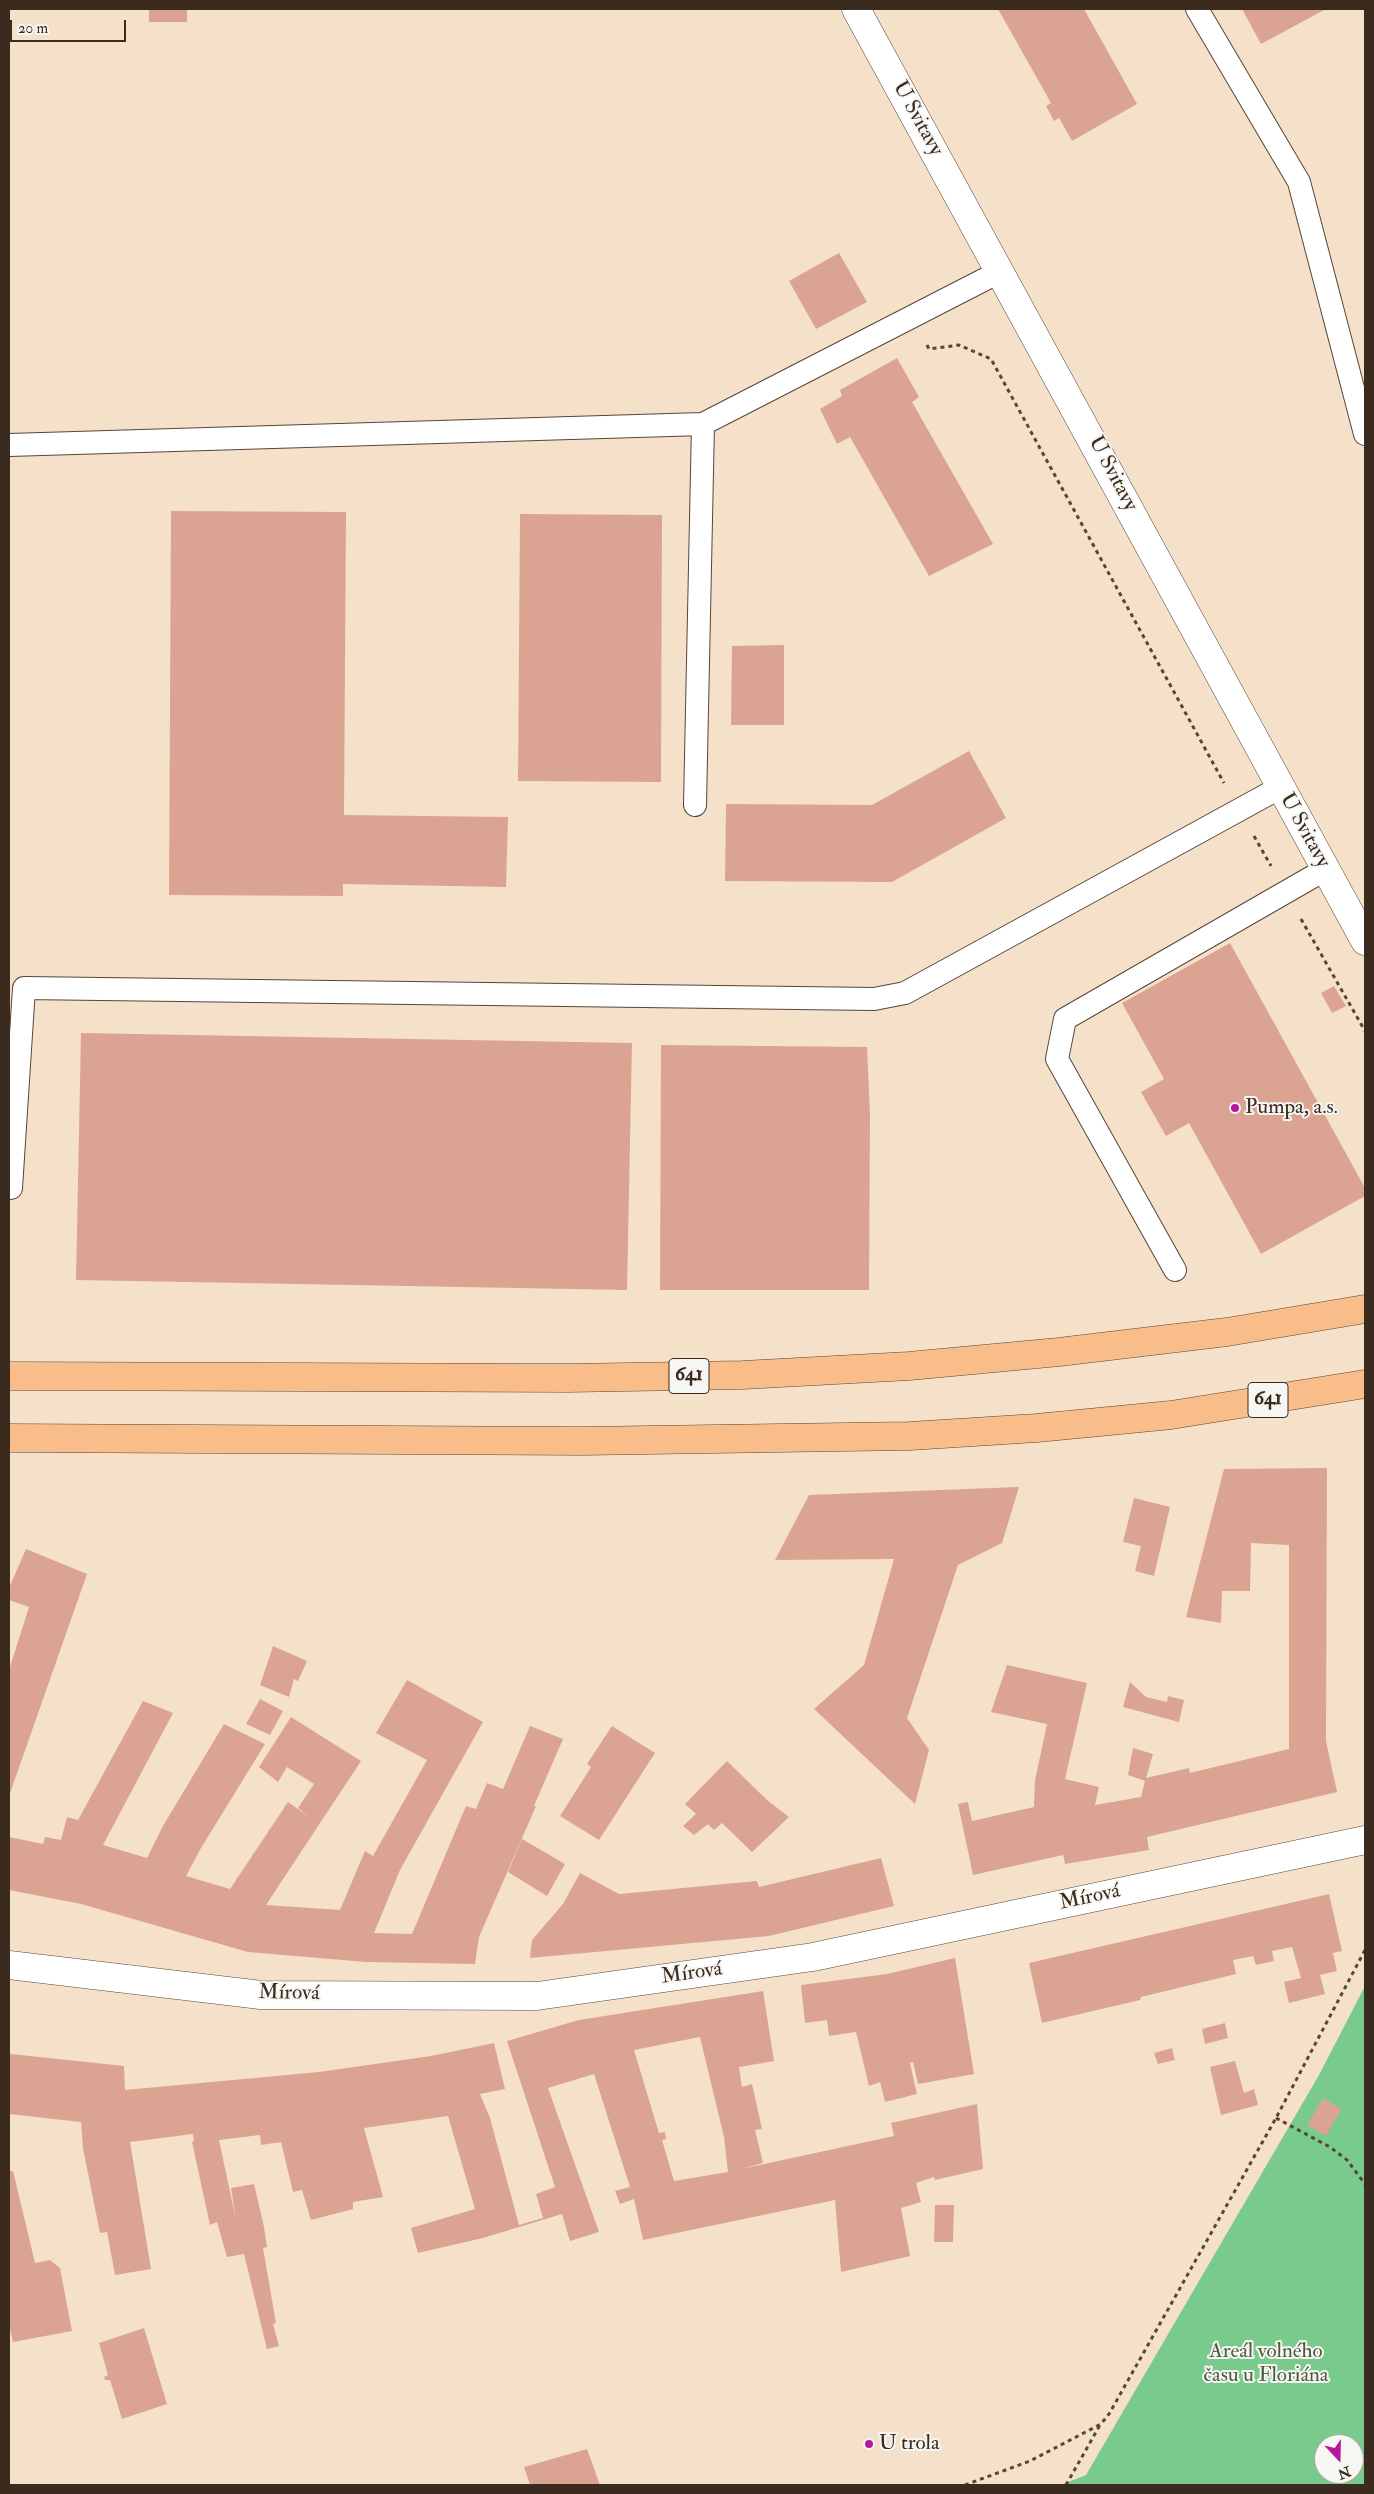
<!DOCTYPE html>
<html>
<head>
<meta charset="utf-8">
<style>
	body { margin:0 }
	#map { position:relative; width:1374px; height:2494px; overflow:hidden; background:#f5e1ca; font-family:"IM FELL Double Pica",serif }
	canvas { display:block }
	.frame { position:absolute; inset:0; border:10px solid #3b2a1e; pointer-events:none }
	.north { position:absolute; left:1314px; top:2434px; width:50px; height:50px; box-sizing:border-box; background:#f6f6f2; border:1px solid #aba49d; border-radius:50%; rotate:159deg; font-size:14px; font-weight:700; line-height:20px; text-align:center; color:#3b2a1e }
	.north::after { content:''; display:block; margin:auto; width:18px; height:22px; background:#b5179e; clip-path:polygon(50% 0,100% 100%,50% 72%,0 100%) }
	.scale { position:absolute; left:10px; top:20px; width:116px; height:22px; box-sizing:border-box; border:2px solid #3b2a1e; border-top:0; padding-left:6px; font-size:15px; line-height:18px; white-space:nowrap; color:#3b2a1e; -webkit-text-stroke:4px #f6f6f2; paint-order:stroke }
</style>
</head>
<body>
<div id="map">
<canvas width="1374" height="2494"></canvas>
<div class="frame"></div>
<div class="north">N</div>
<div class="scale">20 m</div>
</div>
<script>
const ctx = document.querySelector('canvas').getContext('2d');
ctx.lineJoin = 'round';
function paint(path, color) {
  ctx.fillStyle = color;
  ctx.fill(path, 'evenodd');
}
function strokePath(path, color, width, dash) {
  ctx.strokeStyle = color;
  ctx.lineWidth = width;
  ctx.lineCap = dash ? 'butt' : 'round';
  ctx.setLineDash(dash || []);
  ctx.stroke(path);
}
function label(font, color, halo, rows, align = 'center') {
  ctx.font = font + ' "IM FELL Double Pica",serif';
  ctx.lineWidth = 4;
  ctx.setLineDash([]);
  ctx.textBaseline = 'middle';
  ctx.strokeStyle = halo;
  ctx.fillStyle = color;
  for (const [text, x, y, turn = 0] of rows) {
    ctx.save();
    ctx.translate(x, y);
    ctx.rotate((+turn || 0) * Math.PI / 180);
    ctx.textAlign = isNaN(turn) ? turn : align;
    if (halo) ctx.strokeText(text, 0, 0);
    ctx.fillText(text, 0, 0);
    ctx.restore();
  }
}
paint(new Path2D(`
	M1365 1986V2485H1061L1086 2475 1319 2075ZM1324 2444H1354V2474H1324Z`), '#79cb8d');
paint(new Path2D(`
	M149 9H187V22H149Z
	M998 9H1084L1137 104 1072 141 1059 118 1054 121 1046 106 1051 103Z
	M1242 9H1326L1261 44Z
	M839 253 867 302 816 329 789 281Z
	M897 358 919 397 912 402 993 544 929 576 850 437 837 444 820 409 842 396 840 390Z
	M171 511 346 512 344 815 508 817 506 887 343 884V896L169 895Z
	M520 514 662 515 661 782 518 781Z
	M784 645V725H731L732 646Z
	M969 751 1006 818 892 882 725 881 726 804 872 805Z
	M1230 943 1365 1188V1196L1261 1254 1189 1123 1166 1136 1141 1092 1164 1079 1122 1003Z
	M1334 986 1346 1006 1332 1013 1321 993Z
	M81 1033 632 1043 627 1290 76 1280Z
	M661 1045 867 1047 870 1114 869 1290H660Z
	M1327 1468 1326 1741 1337 1792 1147 1837 1149 1850 1065 1864 1063 1855 973 1875 958 1804 968 1802 972 1821 1034 1807 1035 1780 1047 1724 991 1712 1007 1665 1087 1683 1065 1779 1099 1787 1095 1805 1141 1797 1145 1781 1128 1775 1133 1748 1153 1754 1146 1778 1189 1768 1190 1773 1289 1749V1545L1251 1543 1250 1591H1222L1221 1623 1186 1617 1224 1469Z
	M1019 1487 1002 1543 958 1565 907 1718 929 1750 915 1804 814 1709 864 1665 894 1559 775 1560 809 1495Z
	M1134 1498 1170 1507 1154 1576 1135 1571 1141 1546 1123 1542Z
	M26 1549 87 1574 9 1796V1670L29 1607 9 1600V1588Z
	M273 1646 307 1661 298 1681 294 1679 289 1697 260 1685Z
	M407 1680 483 1722 400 1870 374 1933 412 1934 466 1806 476 1809 487 1783 503 1789 530 1726 563 1739 534 1806H536L479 1937 475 1964 366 1962 248 1952 81 1904 9 1890V1837L43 1844 45 1837 61 1840 67 1817 78 1820 143 1701 173 1713 103 1845 147 1858 163 1826 224 1724 265 1744 201 1848 186 1876 230 1889 288 1802 309 1817 298 1808 314 1784 287 1767 278 1782 259 1767 291 1717 361 1761 266 1905 340 1910 365 1851 373 1856 427 1760 376 1733Z
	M1130 1682 1146 1697 1167 1702 1168 1696 1184 1700 1179 1722 1123 1707Z
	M260 1699 283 1711 270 1735 246 1724Z
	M612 1726 655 1753 599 1840 560 1816 591 1767 587 1764Z
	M727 1761 767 1800 789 1817 752 1852 722 1823 714 1830 708 1824 694 1835 683 1826 696 1814 685 1804Z
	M522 1839 565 1864 547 1896 508 1872Z
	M881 1858 894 1906 769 1936 530 1958 532 1940 563 1904 580 1873 619 1894 757 1881 759 1887Z
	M1329 1894 1342 1951 1333 1953 1337 1971 1320 1975 1325 1994 1289 2003 1284 1982 1301 1978 1292 1947 1272 1951 1274 1961 1256 1965 1253 1956 1233 1960 1236 1974 1141 1997 1140 2000 1042 2023 1029 1963Z
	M955 1958 974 2074 918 2084 913 2062 910 2063 917 2094 885 2102 880 2082 869 2086 856 2032 829 2036 827 2020 805 2023 801 1985 887 1974Z
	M763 1991 774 2061 739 2067 742 2087 752 2084 762 2129 755 2130 763 2163 741 2169 894 2136 891 2123 977 2104 983 2169 935 2180 934 2177 916 2183 921 2202 901 2208 910 2256 841 2272 835 2200 643 2240 634 2199 620 2204 615 2191 630 2187 594 2074 548 2088 599 2232 570 2241 562 2214 483 2238 418 2253 411 2228 475 2209 448 2116 364 2128 383 2197 353 2202V2209L311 2220 302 2190 293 2192 281 2142 261 2145 260 2135 219 2140 236 2220 231 2188 254 2184 264 2227 267 2247 263 2248 276 2323 273 2324 279 2346 267 2349 244 2254 227 2257 217 2222 210 2225 192 2142 194 2141 193 2134 130 2142 151 2269 115 2275 107 2232 100 2233 83 2148 81 2122 9 2114V2055L11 2054 124 2066 125 2090 319 2072 431 2056 494 2043 505 2089 480 2094 490 2118 519 2225 543 2218 536 2194 555 2187 507 2041 579 2020ZM700 2037 724 2137 728 2172 674 2181 662 2140 666 2139 665 2132 659 2133 634 2050Z
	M1225 2023 1228 2038 1205 2044 1202 2029Z
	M1172 2048 1175 2060 1158 2064 1154 2053Z
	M1235 2061 1244 2093 1254 2089 1258 2105 1221 2115 1210 2067Z
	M1323 2098 1341 2109 1326 2136 1307 2125Z
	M9 2171H13L35 2263 50 2260 60 2268 72 2331 13 2342 9 2325Z
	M935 2205H954L953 2242H934Z
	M144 2328 167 2404 122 2419 110 2380H105L104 2377 108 2375 99 2343Z
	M587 2449 600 2485H530L524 2467Z`), '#dba492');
const lane = new Path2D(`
	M1197 9 1299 182 1365 434
	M9 445 703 424 1001 271
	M695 805 703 424
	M11 1188 24 988 874 999 905 993 1281 787
	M1175 1270 1057 1059 1065 1019 1326 869`);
const street = new Path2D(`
	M856 9 1365 941
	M9 1965 261 1995 537 1996 813 1957 1365 1840`);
const highway = new Path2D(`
	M9 1376 569 1378 743 1375 909 1366 1059 1352 1227 1332 1365 1309
	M9 1438 583 1441 910 1436 1037 1428 1171 1415 1365 1384`);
strokePath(lane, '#574538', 24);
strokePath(street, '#574538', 29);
strokePath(highway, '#574538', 29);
strokePath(new Path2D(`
	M927 345 929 349 959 345 991 359 1224 783
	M1254 836 1271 866
	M1301 919 1365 1031
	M1276 2118 1330 2147 1347 2160 1365 2184
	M965 2485 1030 2461 1101 2424 1109 2414 1276 2118 1365 1950
	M1066 2485 1100 2425`), '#574538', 3, [4, 4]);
strokePath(lane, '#fff', 22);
strokePath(street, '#fff', 28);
strokePath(highway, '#f8bd88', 28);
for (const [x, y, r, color] of [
	[1235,1108,5,"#b5179e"],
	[869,2444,5,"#b5179e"]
]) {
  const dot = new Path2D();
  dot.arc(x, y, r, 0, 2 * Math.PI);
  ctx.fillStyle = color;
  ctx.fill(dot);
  strokePath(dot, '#f6f6f2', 2);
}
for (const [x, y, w] of [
	[689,1376,40],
	[1268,1400,40]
]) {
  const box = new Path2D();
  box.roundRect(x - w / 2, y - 17.5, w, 35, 4);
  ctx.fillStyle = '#f6f6f2';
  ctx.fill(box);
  strokePath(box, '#3b2a1e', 1);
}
label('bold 20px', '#3b2a1e', null, [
	["641",689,1376],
	["641",1268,1400]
]);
label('21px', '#3b2a1e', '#f6f6f2', [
	["U Svitavy",917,119,61],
	["U Svitavy",1112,474,62],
	["U Svitavy",1304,831,61],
	["Mírová",1090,1898,-12],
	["Mírová",692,1974,-8],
	["Mírová",289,1994,1]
]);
label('21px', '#3b2a1e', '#f6f6f2', [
	["Pumpa, a.s.",1245,1108],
	["U trola",879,2444]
], 'left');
label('21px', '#4e5a3f', '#f6f6f2', [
	["Areál volného",1266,2352],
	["času u Floriána",1266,2376]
]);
</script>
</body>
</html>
